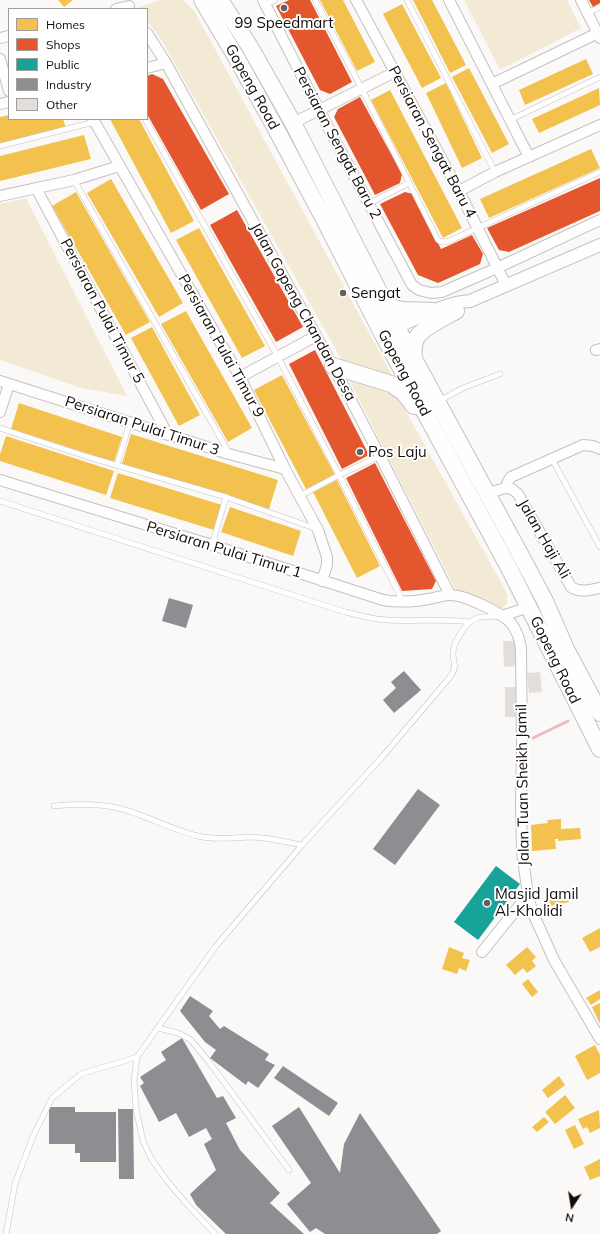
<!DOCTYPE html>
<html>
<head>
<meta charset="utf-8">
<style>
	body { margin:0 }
	#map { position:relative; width:600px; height:1234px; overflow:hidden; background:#fbf9f8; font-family:Mulish,sans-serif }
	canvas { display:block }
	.legend { position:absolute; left:8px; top:8px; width:140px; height:112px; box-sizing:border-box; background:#fff; border:1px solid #a19e9d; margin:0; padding:5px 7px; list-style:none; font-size:12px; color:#130d0a }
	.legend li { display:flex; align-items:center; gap:8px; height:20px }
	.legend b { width:20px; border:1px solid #a19e9d }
	.north { position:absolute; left:552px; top:1186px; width:40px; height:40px; -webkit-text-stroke:3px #fff; paint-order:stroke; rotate:192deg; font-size:11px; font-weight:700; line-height:16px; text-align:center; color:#130d0a }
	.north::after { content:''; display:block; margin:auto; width:14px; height:18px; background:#130d0a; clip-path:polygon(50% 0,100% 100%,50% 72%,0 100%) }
</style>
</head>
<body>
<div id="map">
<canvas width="600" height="1234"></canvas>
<ul class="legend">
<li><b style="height:11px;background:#f2c14e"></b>Homes</li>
<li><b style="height:11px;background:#e4572e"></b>Shops</li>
<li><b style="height:11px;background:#17a398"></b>Public</li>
<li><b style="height:11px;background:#8d8d92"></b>Industry</li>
<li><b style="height:11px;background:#e2dedc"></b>Other</li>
</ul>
<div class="north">N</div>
</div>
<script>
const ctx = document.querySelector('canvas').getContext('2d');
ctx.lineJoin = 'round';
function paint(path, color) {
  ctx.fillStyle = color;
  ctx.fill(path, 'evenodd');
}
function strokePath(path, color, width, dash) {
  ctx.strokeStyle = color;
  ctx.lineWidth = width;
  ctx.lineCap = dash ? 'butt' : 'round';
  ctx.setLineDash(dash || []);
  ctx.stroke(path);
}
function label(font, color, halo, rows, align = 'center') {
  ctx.font = font + ' Mulish,sans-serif';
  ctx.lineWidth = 4;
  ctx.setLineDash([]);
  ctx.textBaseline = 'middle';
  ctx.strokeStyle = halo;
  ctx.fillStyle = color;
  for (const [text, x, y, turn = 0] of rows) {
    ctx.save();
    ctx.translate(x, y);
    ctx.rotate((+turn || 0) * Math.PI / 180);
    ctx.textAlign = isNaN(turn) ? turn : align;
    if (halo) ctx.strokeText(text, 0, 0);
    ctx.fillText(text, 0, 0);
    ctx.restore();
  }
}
paint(new Path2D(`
	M161 0H183L195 12 394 379 344 364 162 41 147 21V9H137L136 8Z
	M464 0H567L581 28 500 70Z
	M26 198 127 396 81 388 0 360V204Z
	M347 376 398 397 507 593V604L500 610 477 596 455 589Z`), '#f3ead6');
paint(new Path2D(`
	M58 0H73L64 7Z
	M320 0H343L375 62 357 71Z
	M413 0H432L466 65 450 73Z
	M402 4 441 78 422 88 383 14Z
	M586 59 593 74 525 105 519 90Z
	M469 68 509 144 492 153 452 77Z
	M446 83 482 158 462 168 426 93Z
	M599 88 600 105 539 133 532 119Z
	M390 90 462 228 443 238 371 100Z
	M9 115V119H63L66 128 0 144V117Z
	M110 119H139L194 221 171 233Z
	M84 135 91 159 0 181V156Z
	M591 149 600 168 489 218 480 199Z
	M111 179 183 303 159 317 87 193Z
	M76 192 150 322 126 335 52 206Z
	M199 228 265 346 242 358 176 240Z
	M186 311 252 428 228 442 161 324Z
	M152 327 200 415 179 426 131 338Z
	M282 375 335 475 306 489 254 390Z
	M19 403 122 437 114 462 11 429Z
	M131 434 278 480 269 509 122 464Z
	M6 436 114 471 106 495 0 461V454Z
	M118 473 222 505 214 530 110 498Z
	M337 480 380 566 357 578 313 492Z
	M230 507 301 531 293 556 221 532Z
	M561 819V829L580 828 581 839 558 841V839H555L556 849 532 851 531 825 548 823 547 820Z
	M566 889 569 902 550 906 547 892Z
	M600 928V947L590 952 582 938Z
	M449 947 464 953 462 958 470 960 466 971 459 968 457 974 442 969Z
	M527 947 536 957 532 961 536 966 527 973 523 968 515 975 506 965Z
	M528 979 538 992 532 997 522 984Z
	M600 990V999L591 1005 586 998Z
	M600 1003V1024L592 1007Z
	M595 1045 600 1055V1073L587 1080 575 1056Z
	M559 1076 565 1085 548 1098 542 1090Z
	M565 1095 575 1108 555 1124 545 1112Z
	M599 1110 600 1128 590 1133 587 1127 583 1129 578 1119Z
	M544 1117 549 1122 537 1132 532 1127Z
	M575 1125 584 1144 574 1149 565 1130Z
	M600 1159V1176L590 1180 584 1167Z`), '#f2c14e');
paint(new Path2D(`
	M289 0H310L352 82 330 94 320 90 276 6Z
	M589 0H600V3L593 7Z
	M152 74 163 79 229 194 201 210 147 114V76Z
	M360 97 402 174 400 183 375 195 334 117 338 109Z
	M600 178V211L509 252 499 250 487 228Z
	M405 192 413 194 441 249 472 235 483 254 480 264 438 283 418 275 380 204Z
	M237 210 303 327 276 342 210 225Z
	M315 350 369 455 342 469 289 364Z
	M375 463 436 581 432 589 402 591 346 478Z`), '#e4572e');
paint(new Path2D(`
	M496 866 520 884 478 940 454 922Z`), '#17a398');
paint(new Path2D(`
	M169 598 193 605 186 628 162 621Z
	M404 671 421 690 394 713 383 700 396 688 391 682Z
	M418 789 440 805 395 865 373 849Z
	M190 996 213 1011 209 1016 220 1029 224 1026 269 1054 265 1060 275 1065 258 1088 248 1081 246 1085 210 1058 216 1050 205 1042 180 1011Z
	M182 1038 217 1098 223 1096 236 1118 226 1123 240 1150 280 1193 270 1203 304 1234H226L196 1205 190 1194 216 1170 204 1144 212 1139 206 1128 189 1137 176 1113 159 1122 140 1086 144 1083 140 1077 166 1060 161 1052Z
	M283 1066 338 1103 329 1116 274 1078Z
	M49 1107H75V1112H116V1162H80V1153H75V1144H49Z
	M299 1107 340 1173 344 1144 360 1113 441 1231 437 1234H325L316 1228 310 1232 287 1204 311 1183 272 1126Z
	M118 1109H133L134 1179H119Z`), '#8d8d92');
strokePath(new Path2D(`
	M533 738 568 721`), '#e9bcc3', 3);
paint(new Path2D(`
	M503 641H515L516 666 504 667Z
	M540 672 542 692 529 693 527 673Z
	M505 687H516V717H505Z`), '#e2dedc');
const service = new Path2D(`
	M315 0 362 89 438 240 441 242 449 241 600 172
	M407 0 495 172
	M265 5 275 0
	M588 13 600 7
	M145 119 278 357 339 475 403 602
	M510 120 600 77
	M0 146 94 122
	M74 180 229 453
	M368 204 409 183
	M439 401 463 388 500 374
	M0 428 85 456 226 497 317 529
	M552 459 600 547
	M117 465 130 422
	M300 496 339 475 380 456
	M0 501 345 612C359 615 374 620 388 620 416 622 442 618 470 622
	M212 545 226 497
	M54 806C75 804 96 803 118 808 147 815 173 831 202 837 218 840 237 837 254 837 270 838 286 842 302 845
	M158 1028 178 1033 191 1040 209 1062 289 1170
	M6 1234 15 1184 33 1136 52 1098 81 1074 137 1057
	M215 1234 185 1202 168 1182 152 1160 143 1141 136 1109 134 1080 137 1057 216 946 302 845 383 756 450 677C458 666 453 664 453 653 453 642 467 621 477 618 484 616 492 617 499 616`);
const minor = new Path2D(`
	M263 0 319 110 412 285 419 290 431 293 442 292 497 268 600 220
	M356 0 459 191 506 285
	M449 0 529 157
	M581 0 600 38
	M116 9 129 6
	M147 33 166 63 342 383 380 456 450 595
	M0 38 9 36
	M0 59 9 91
	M147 68 166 63
	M492 84 598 33
	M0 104 9 102
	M93 119 240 377 285 469 318 530 327 557V565L322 581
	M293 123 395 72
	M36 188 168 435
	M459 191 495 172 600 125
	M0 196 74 180 119 166
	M596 350 600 349
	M240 377 316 336
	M0 381 229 454 285 469
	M0 412 9 384
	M0 480 212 545 383 600C399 603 412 602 429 599 435 598 443 595 450 595 465 595 500 612 511 623 517 631 520 639 521 649L522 747 521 805 522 852 528 895 532 911 554 960 600 1039
	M506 488 508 481 511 477 583 445 593 446 600 449
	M487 493 506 488 512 489 518 494 571 587C580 593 590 590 600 588
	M502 616 529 607
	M482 952 528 895`);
const tertiary = new Path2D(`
	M397 327C418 318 447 302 470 301L600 245`);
const trunk = new Path2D(`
	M202 0 236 57 275 127 324 219 384 337 508 566 600 749
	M220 0 250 47 293 123 401 335 519 552 545 601 566 649 600 713
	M386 306 402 310 433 311
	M414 359C413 351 413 344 417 337 424 327 445 317 456 311
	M333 366 391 384 404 393 414 406`);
strokePath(service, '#c6c1bf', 6);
strokePath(minor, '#c6c1bf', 12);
strokePath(tertiary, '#c6c1bf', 14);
strokePath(trunk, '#c6c1bf', 18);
strokePath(service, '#fefefe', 5);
strokePath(minor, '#fefefe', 10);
strokePath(tertiary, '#fefefe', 12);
strokePath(trunk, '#fefefe', 16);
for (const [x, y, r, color] of [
	[284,8,4,"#64605d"],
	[343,293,4,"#64605d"],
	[360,452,4,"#64605d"],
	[487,903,4,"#64605d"]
]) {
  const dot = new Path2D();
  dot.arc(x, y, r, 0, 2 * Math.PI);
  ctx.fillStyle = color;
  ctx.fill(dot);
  strokePath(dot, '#fff', 1.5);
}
label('15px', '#130d0a', '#fff', [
	["99 Speedmart",284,23,"center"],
	["Sengat",351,293],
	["Pos Laju",368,452],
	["Masjid Jamil",495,894],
	["Al-Kholidi",495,911]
], 'left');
label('15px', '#130d0a', '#fff', [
	["Gopeng Road",252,87,61],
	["Persiaran Sengat Baru 4",432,142,62],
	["Persiaran Sengat Baru 2",337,143,62],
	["Persiaran Pulai Timur 5",102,311,62],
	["Jalan Gopeng Chandan Desa",303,312,61],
	["Persiaran Pulai Timur 9",221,346,61],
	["Gopeng Road",404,373,62],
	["Persiaran Pulai Timur 3",142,426,18],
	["Jalan Haji Ali",544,539,60],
	["Persiaran Pulai Timur 1",224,550,17],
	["Gopeng Road",555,660,64],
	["Jalan Tuan Sheikh Jamil",523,785,-91]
]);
</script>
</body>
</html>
